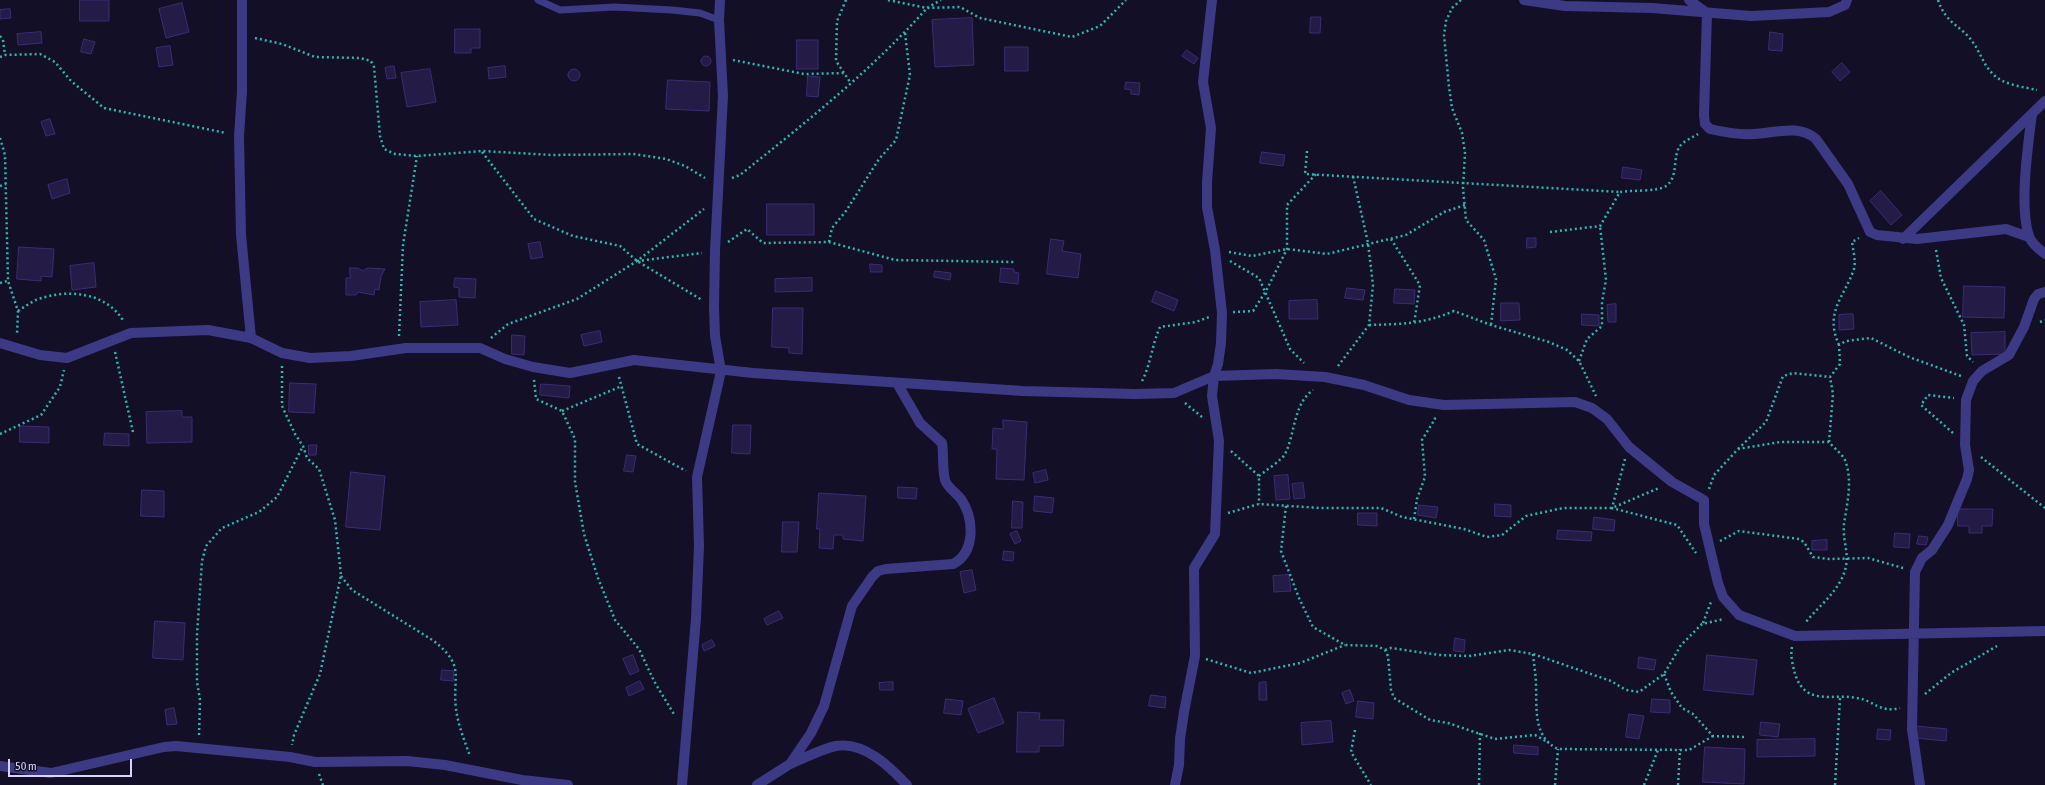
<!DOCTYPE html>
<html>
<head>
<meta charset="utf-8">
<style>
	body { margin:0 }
	#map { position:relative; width:2045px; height:785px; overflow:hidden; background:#130f26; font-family:"Asap Condensed",sans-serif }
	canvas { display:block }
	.scale { position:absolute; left:8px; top:759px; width:124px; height:18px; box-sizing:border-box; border:2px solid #d9d4ff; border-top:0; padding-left:5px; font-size:12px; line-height:14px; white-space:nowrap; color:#d9d4ff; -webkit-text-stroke:3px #130f26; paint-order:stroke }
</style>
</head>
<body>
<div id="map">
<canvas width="2045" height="785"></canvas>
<div class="scale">50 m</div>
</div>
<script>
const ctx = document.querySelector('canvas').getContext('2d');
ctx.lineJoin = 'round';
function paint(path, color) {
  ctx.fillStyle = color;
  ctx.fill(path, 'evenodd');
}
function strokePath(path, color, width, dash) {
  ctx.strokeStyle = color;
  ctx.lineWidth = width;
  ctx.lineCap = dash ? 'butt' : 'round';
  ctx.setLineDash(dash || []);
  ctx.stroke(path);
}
const building = new Path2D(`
	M80 0H109V21H80Z
	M182 3 189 32 166 38 159 9Z
	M10 9 11 18 0 19V10Z
	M1311 17H1321L1320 33H1310Z
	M972 18 974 65 935 67 932 20Z
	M455 29H480V48H471V53H455Z
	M41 32 42 43 18 45 17 34Z
	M1770 32 1783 34 1782 51 1769 50Z
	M84 39 95 42 91 54 81 52Z
	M797 40H818V69H797Z
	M170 46 173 65 159 67 156 48Z
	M1005 47H1028V71H1005Z
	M1187 50 1198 58 1194 64 1182 56Z
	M701 61a5 5 0 1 1 10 0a5 5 0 1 1-10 0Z
	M1842 63 1850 72 1840 81 1832 72Z
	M394 66 396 78 387 79 385 68Z
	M505 66 506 77 489 79 488 68Z
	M430 69 436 102 407 107 401 73Z
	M568 75a6 6 0 1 1 12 0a6 6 0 1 1-12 0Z
	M808 76 820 77 818 97 807 96Z
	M668 80 710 82 709 111 666 109Z
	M1126 82 1140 83 1139 95 1131 94V90L1125 89Z
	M50 119 55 134 46 136 41 122Z
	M1262 152 1285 155 1283 166 1260 163Z
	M1623 167 1642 170 1640 180 1622 178Z
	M67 179 70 193 52 199 48 185Z
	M1881 191 1902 215 1891 225 1870 201Z
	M767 204H814V235H767Z
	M1527 238H1536V247L1527 248Z
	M1051 239 1064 241 1062 251 1081 254 1078 278 1047 274Z
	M540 242 543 257 531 259 528 244Z
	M19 247 54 249 52 277 41 276V281L17 279Z
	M94 263 96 287 72 290 70 266Z
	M870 264 882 265V272H871Z
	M350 268H358L363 271 367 268 385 269 381 276 379 290 375 289 374 295 358 292 356 295H346V278H350Z
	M1001 268 1014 269V272L1019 273 1018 284 1000 282Z
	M935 271 951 273 950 280 934 277Z
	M455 278 476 279 475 298 459 297V288L454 287Z
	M812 278V291L775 292V279Z
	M1964 286 2005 287 2004 318 1963 317Z
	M1347 288 1365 290 1363 300 1345 298Z
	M1395 289 1415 290 1414 304 1394 303Z
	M1156 291 1178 300 1174 311 1152 302Z
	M456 300 458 325 421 327 420 302Z
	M1317 300 1318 319H1289V301Z
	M1501 303H1519L1520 320 1501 321Z
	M1616 304V322H1608L1607 305Z
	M773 308H803L802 354 789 353V348L772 347Z
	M1582 314 1599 315V326L1582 325Z
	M1853 314 1854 329 1839 330V315Z
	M600 331 602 342 584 346 581 335Z
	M2005 332V354L1972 355 1971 333Z
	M512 335 525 336 524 355 512 354Z
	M290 383 316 384 314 413 289 412Z
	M541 384 570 386 569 398 540 395Z
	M182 411V417H192V442L147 443 146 412Z
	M1003 420 1027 422 1024 480 996 479 997 449H992L993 428 1003 429Z
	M733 425H751L750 454 732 453Z
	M20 426 49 427V443L20 442Z
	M105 433 129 434V446L104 445Z
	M309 445H317L316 455H309Z
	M627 455 636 456 633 472 624 471Z
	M1046 470 1048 480 1035 483 1033 473Z
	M351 472 385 476 380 530 346 527Z
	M1288 475 1290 499 1276 500 1274 476Z
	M1303 483 1305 498 1294 499 1292 484Z
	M898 487 917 488 916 499 898 498Z
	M142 490 164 491V517L141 516Z
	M819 493 866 496 863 541 843 539V535H834L833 549 819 548 820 529H817Z
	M1035 496 1054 498 1052 513 1034 511Z
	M1013 501 1023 502 1022 528H1012Z
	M1495 504 1511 505V517L1495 516Z
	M1419 505 1438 507 1436 518 1418 515Z
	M1958 509H1993L1992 526H1982V533H1969V526H1958Z
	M1358 513H1377V526L1358 525Z
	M1594 517 1615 520 1614 531 1593 529Z
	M783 522H799L797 552H782Z
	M1558 530 1592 532 1591 541 1557 539Z
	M1017 531 1021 541 1015 544 1010 534Z
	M1895 533 1910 534 1909 548 1894 547Z
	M1919 536 1928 537 1926 545 1917 544Z
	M1827 540V550H1812V541Z
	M1004 551 1014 552 1013 561 1003 560Z
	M972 570 976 590 964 593 960 572Z
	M1289 575 1291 591 1274 592 1273 576Z
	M779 611 783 618 767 625 764 619Z
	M155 621 185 623 183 660 153 658Z
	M1455 638 1465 640 1464 652 1454 651Z
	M712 640 715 646 704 651 702 645Z
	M633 655 639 671 630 675 623 659Z
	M1707 655 1757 660 1753 695 1704 690Z
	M1639 657 1656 660 1654 670 1638 668Z
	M442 670 454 671 453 681 441 680Z
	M640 681 644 689 629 696 626 688Z
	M893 682V690H880L879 683Z
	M1266 682 1267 700H1259V683Z
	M1350 690 1354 701 1346 704 1342 693Z
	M1151 695 1166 697 1165 708 1149 706Z
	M994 698 1004 723 978 733 968 709Z
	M946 699 963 701 961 715 944 713Z
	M1652 699 1670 700V713L1651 712Z
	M1358 701 1374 703 1373 719 1356 717Z
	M174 708 177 724 167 725 165 710Z
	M1018 712 1040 713 1039 720H1064L1063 746H1039V752H1017Z
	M1629 714 1644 716 1639 739 1626 737Z
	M1331 721 1333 742 1302 745 1301 723Z
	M1761 722 1780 724 1778 737 1760 735Z
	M1916 726 1947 729 1946 741 1915 738Z
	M1878 729 1891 730 1890 740 1877 739Z
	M1815 739V756L1757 757V740Z
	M1514 745 1538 747V755L1514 753Z
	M1705 747 1745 749 1744 784 1703 782Z`);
paint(building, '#241b47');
strokePath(building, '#3b2d73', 1);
strokePath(new Path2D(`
	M846 0 837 21 836 61 850 82
	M888 0 927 8 941 0
	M1461 0 1452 8 1446 21 1444 35 1449 87 1452 108 1462 133 1465 153 1463 188 1466 220 1484 240 1496 279 1491 325
	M1938 0C1947 26 1962 25 1974 44 1981 54 1984 66 1994 75 2004 85 2024 87 2037 90
	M0 36 3 40 5 55
	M255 38 282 44 315 57 360 58 371 61 374 67 380 136 384 149 395 154 417 156 482 151 552 155 633 154 666 159 685 166 705 178
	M0 57 5 55 40 54 55 62 71 81 104 108 226 133
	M733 60 804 74 844 73
	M0 138 5 155 8 281 18 311 17 335
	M1307 151 1305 174 1620 192
	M482 152 534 219 573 236 620 246 637 261 702 300
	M732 178 740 175C805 123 872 70 927 8L960 7 980 18 1072 37 1100 26 1126 0
	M0 186 6 184
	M1550 232 1600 226 1620 192C1631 190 1657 192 1666 186 1679 177 1672 157 1680 146 1684 141 1693 137 1698 134
	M1391 239 1420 285 1414 324
	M728 242 747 229 763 243 829 242 895 260 1014 262
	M829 242 832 228 846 211 879 159 896 140 910 75 905 33
	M1936 250 1941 278 1964 325 1967 356 1973 362
	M1229 252 1252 256 1287 249 1327 254 1406 235 1444 212 1465 205
	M637 261 702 253
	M1230 261 1259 278 1290 349 1304 363
	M0 283 7 281
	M18 311C24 307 30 303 36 300 67 288 107 292 124 322
	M1233 312 1253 311 1266 291 1287 249V205L1316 174
	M2040 322 2045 320
	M1369 325C1403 324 1423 324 1454 311L1491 325 1549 342 1567 350 1579 361 1596 396
	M399 336 403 245 417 156
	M491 338 508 324 577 299 637 261 704 209
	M1839 345C1824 312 1844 298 1854 269 1856 262 1853 249 1852 242L1859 238
	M115 352 133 432
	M1579 361 1587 339 1602 326V302L1606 280 1600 226
	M282 366V406L295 434 303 446 307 458 319 469 335 520 341 575 320 674 294 735 292 745
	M1338 366 1369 325 1373 285 1368 243 1353 176
	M619 377 637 444 686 471
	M534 380 536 399 562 411 575 439V482L584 534 598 578 615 620 639 649 654 681 675 716
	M1142 381C1151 364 1152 344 1160 327L1196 322 1209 317
	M1185 403 1202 417
	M562 411 622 386
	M1953 433 1921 405 1928 395 1954 398
	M0 434 41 415 60 387 64 370
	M1829 442 1833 394 1830 377
	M1738 449 1766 422 1783 376 1793 373 1830 377 1840 364 1839 345 1846 341 1871 338 1909 357 1961 376
	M1231 451 1259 476V504
	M1981 457 2045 508
	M1625 459 1612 508 1677 525 1696 553
	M1259 476C1265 471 1282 460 1285 454 1295 435 1293 404 1313 390
	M1709 489 1714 475 1738 449 1780 442H1829C1833 447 1842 454 1845 460 1853 481 1847 503 1844 524 1842 545 1853 557 1841 580 1832 597 1817 608 1806 622
	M1286 506 1281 551 1299 598 1313 627 1345 645 1377 646 1385 650 1388 656 1391 690 1394 698 1430 720 1448 723 1495 739 1535 735 1549 743
	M1228 513 1259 504 1320 508H1381L1402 517 1464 529 1487 537 1502 535 1526 516 1563 508H1612L1659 488
	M1414 519 1417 499 1425 477 1422 440 1435 419 1434 415
	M1720 541 1739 531 1799 539 1804 542 1813 557 1829 559 1868 558 1903 568
	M341 576 352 590 434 641C466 667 452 675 456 709 458 725 465 742 470 756
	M1703 623 1711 602
	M1792 647C1790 656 1793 666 1795 674 1806 707 1832 693 1857 698 1875 701 1879 713 1900 708
	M1385 650 1391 648 1439 655 1469 656 1509 650 1533 654 1611 681 1626 690 1639 692 1664 674 1681 645 1702 624 1724 619
	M1533 654C1534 665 1536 675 1536 686 1537 709 1533 737 1558 749L1689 750 1713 736
	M1206 659 1251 673 1300 663 1345 645
	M1664 674 1671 692 1682 708 1693 714 1713 736 1744 737
	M1925 694 1951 673 1997 646
	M1355 730 1351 752 1371 785
	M199 735 200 700 197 682V634L202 561 206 546 222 528 259 512 277 497 303 446
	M319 774 323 785
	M1479 785 1480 733
	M1555 785 1558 749
	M1644 785 1658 750
	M1678 785 1680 749
	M1835 785 1840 698`), '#2fb8b0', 2.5, [2, 3]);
strokePath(new Path2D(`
	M538 0 560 10 615 7 672 10 700 13 719 20`), '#3d3a85', 7);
strokePath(new Path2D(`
	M242 0V91L239 136 241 235 251 338
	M1524 0 1565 6 1652 8 1751 16 1829 12 1845 5 1847 0
	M1689 0 1707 13
	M1707 13 1704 115 1705 124 1710 129C1723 132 1739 135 1753 134 1775 133 1799 124 1816 139L1848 184 1870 232 1877 235 1917 239 2006 229 2029 237
	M2032 114C2028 145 2019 207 2029 236 2031 243 2039 249 2045 254
	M1903 239 2045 101
	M0 343 40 355 67 358 131 333 208 330 251 338 282 353 310 358 351 356 406 348H480L505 359 533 367 570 373 634 360 753 373 1023 391 1135 394 1174 393 1214 376 1276 374 1325 377 1364 385 1409 400 1444 405 1575 402 1592 408 1607 419 1629 447 1672 482 1704 500V524L1718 583 1723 597 1739 615 1795 636 2045 631
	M790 764C805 758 821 749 836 746 864 741 890 767 907 785
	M0 766 51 773 164 747 176 746 290 757 315 762 407 761 445 765 522 780 568 785
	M682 785 696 618 699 546 697 477 721 371 715 336 714 307 715 251 723 96 719 20 720 0
	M757 785 790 764 811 733 824 706 852 606 872 577 878 571 886 569 953 564C976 552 974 518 961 499 956 493 947 487 945 480 942 468 944 455 942 443L920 423 897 383
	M1175 785 1179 765 1180 739 1184 712 1195 656 1194 568 1215 534 1219 441 1212 396 1214 376 1218 364 1221 343 1222 313 1215 250 1207 207V182L1211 128 1203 82 1212 0
	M1920 785 1912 729 1915 572 1922 558 1932 550 1948 525 1967 479 1969 470 1965 445 1966 400 1973 381 1982 371 2009 355 2024 327 2034 299 2038 294 2045 292`), '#3d3a85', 10);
</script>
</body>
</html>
